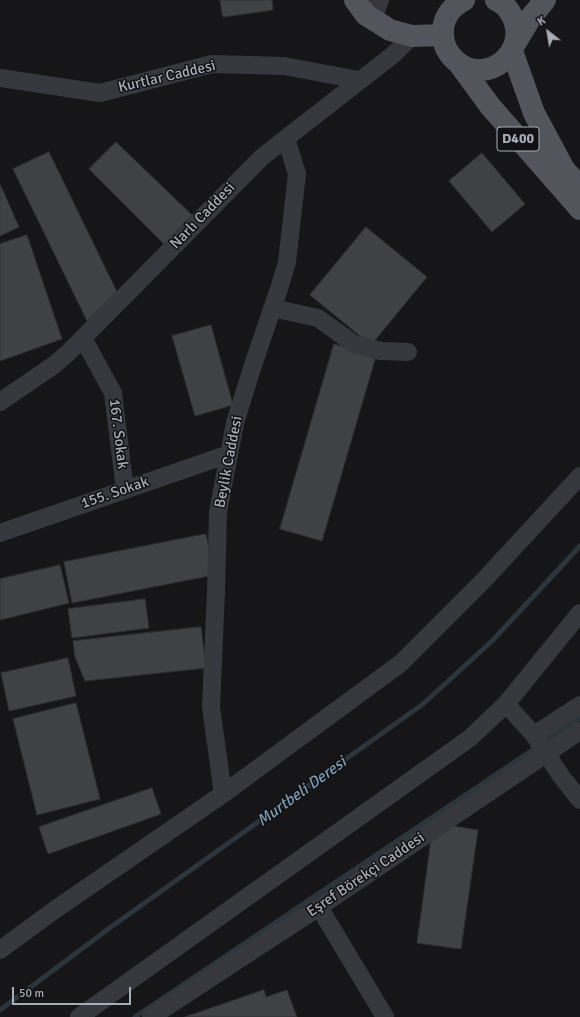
<!DOCTYPE html>
<html>
<head>
<meta charset="utf-8">
<style>
	body { margin:0 }
	#map { position:relative; width:580px; height:1017px; overflow:hidden; background:#161618; font-family:Signika,sans-serif }
	canvas { display:block }
	.north { position:absolute; left:528px; top:12px; width:40px; height:40px; -webkit-text-stroke:3px #111113; paint-order:stroke; rotate:329deg; font-size:11px; font-weight:700; line-height:16px; text-align:center; color:#a8adb8 }
	.north::after { content:''; display:block; margin:auto; width:14px; height:18px; background:#a8adb8; clip-path:polygon(50% 0,100% 100%,50% 72%,0 100%) }
	.scale { position:absolute; left:12px; top:987px; width:119px; height:18px; box-sizing:border-box; border:2px solid #a8adb8; border-top:0; padding-left:5px; font-size:12px; line-height:14px; white-space:nowrap; color:#a8adb8; -webkit-text-stroke:3px #111113; paint-order:stroke }
</style>
</head>
<body>
<div id="map">
<canvas width="580" height="1017"></canvas>
<div class="north">K</div>
<div class="scale">50 m</div>
</div>
<script>
const ctx = document.querySelector('canvas').getContext('2d');
ctx.lineJoin = 'round';
function strokePath(path, color, width, dash) {
  ctx.strokeStyle = color;
  ctx.lineWidth = width;
  ctx.lineCap = dash ? 'butt' : 'round';
  ctx.setLineDash(dash || []);
  ctx.stroke(path);
}
function paint(path, color) {
  ctx.fillStyle = color;
  ctx.fill(path, 'evenodd');
}
function label(font, color, halo, rows, align = 'center') {
  ctx.font = font + ' Signika,sans-serif';
  ctx.lineWidth = 3;
  ctx.setLineDash([]);
  ctx.textBaseline = 'middle';
  ctx.strokeStyle = halo;
  ctx.fillStyle = color;
  for (const [text, x, y, turn = 0] of rows) {
    ctx.save();
    ctx.translate(x, y);
    ctx.rotate((+turn || 0) * Math.PI / 180);
    ctx.textAlign = isNaN(turn) ? turn : align;
    if (halo) ctx.strokeText(text, 0, 0);
    ctx.fillText(text, 0, 0);
    ctx.restore();
  }
}
strokePath(new Path2D(`
	M0 1010 111 927 423 704 492 641 580 546
	M135 1017 580 718`), '#2c353c', 5);
const building = new Path2D(`
	M220 0H272L273 10 223 17Z
	M116 142 192 215 164 244 89 169Z
	M49 152 117 292 87 321 13 169Z
	M482 153 525 204 492 232 449 181Z
	M0 184 19 227 0 236Z
	M366 227 427 277 371 345 310 295Z
	M27 235 62 339 0 361V244Z
	M211 325 233 405 195 416 172 336Z
	M334 344 376 356 322 541 280 529Z
	M206 534 214 575 72 603 64 562Z
	M60 565 69 603 0 620V579Z
	M145 599 149 628 72 638 68 609Z
	M201 627 206 668 85 681 75 657 73 641Z
	M68 658 76 696 9 711 1 673Z
	M76 703 100 799 37 815 13 719Z
	M152 788 161 814 48 854 39 827Z
	M453 826 478 830 461 949 417 943 431 839Z
	M264 990 266 997 287 990 297 1017H185Z`);
paint(building, '#404145');
strokePath(building, '#303034', 1);
strokePath(new Path2D(`
	M373 19 380 0
	M0 78 100 93 212 64 284 66 359 80
	M272 308 318 318 354 344 381 351 408 352
	M83 338 113 393 125 490
	M0 402 54 365 69 352 262 157 394 54 412 36
	M0 533 229 454
	M506 704 534 735 561 776 580 800
	M534 735 580 705
	M223 794 211 707 216 592 218 512 235 423 253 365 279 289 287 262 297 174 288 145 282 141
	M319 907 385 1017
	M0 950 56 909 223 794 401 663 483 581 580 476
	M79 1017 470 738 506 704 580 613
	M151 1017 319 907 580 731`), '#37383d', 18);
strokePath(new Path2D(`
	M355 0 366 15 390 30 412 36 443 35
	M464 0C451 7 442 19 443 34 443 45 448 54 456 61 487 88 532 50 511 14 508 8 502 3 496 0
	M516 42 531 17 545 0
	M512 51 534 113 564 169 580 187
	M460 65 490 106 580 209`), '#53555c', 22);
for (const [x, y, w] of [
	[518,139,42]
]) {
  const box = new Path2D();
  box.roundRect(x - w / 2, y - 12, w, 24, 3);
  ctx.fillStyle = '#111113';
  ctx.fill(box);
  strokePath(box, '#a8adb8', 1);
}
label('bold 14px', '#a8adb8', null, [
	["D400",518,139]
]);
label('15px', '#a8adb8', '#111113', [
	["Kurtlar Caddesi",167,77,-13],
	["Narlı Caddesi",203,216,-46],
	["167. Sokak",118,434,83],
	["Beylik Caddesi",229,462,-79],
	["155. Sokak",115,493,-19],
	["Eşref Börekçi Caddesi",366,875,-34]
]);
label('italic 16px', '#7f9bb3', '#111113', [
	["Murtbeli Deresi",302,792,-36]
]);
</script>
</body>
</html>
